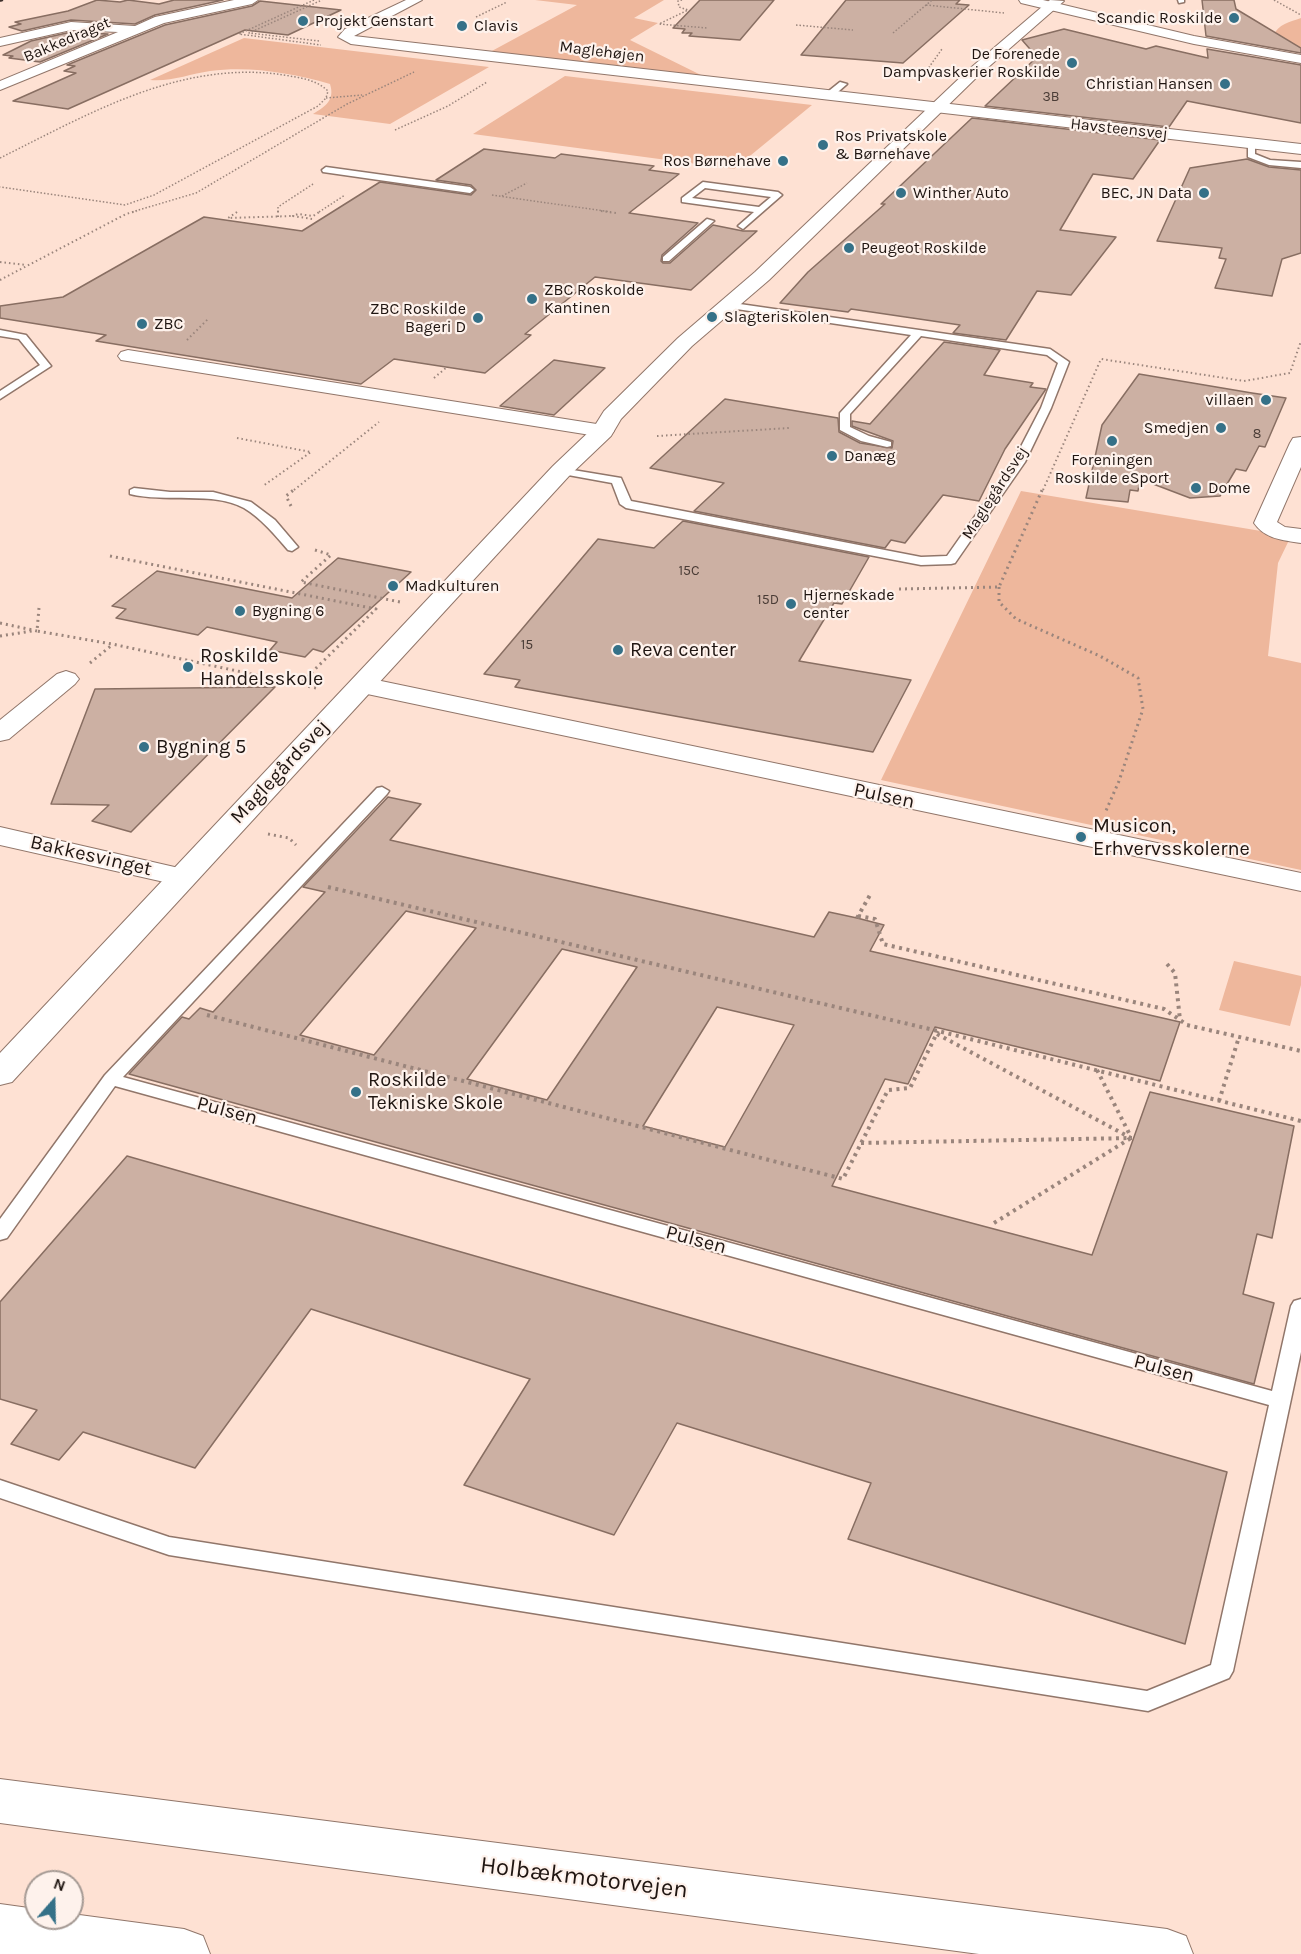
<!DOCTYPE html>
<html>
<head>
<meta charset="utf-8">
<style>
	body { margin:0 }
	#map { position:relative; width:1301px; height:1954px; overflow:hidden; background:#fee1d3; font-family:Karla,sans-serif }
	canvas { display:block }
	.north { position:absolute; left:24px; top:1870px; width:60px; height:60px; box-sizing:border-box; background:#fef2ec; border:2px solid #a59a94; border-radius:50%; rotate:20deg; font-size:16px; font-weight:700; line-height:24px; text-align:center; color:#1f1511 }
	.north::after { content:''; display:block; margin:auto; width:21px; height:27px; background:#357188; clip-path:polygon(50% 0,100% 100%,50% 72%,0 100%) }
</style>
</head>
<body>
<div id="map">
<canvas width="1301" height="1954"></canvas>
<div class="north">N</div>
</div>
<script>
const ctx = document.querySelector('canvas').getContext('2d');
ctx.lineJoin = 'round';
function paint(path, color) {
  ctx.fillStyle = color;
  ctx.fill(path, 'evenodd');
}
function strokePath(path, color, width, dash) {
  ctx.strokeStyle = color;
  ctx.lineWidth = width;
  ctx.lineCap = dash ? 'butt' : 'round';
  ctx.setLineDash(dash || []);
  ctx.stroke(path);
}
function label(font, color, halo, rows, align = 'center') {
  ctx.font = font + ' Karla,sans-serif';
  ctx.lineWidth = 4.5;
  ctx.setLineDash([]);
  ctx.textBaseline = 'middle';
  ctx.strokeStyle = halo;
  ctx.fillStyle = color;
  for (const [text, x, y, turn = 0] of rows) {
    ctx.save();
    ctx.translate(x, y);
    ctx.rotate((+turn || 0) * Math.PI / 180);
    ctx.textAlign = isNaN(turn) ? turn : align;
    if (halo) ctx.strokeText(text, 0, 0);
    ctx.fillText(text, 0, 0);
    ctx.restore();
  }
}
paint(new Path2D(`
	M535 0H664L634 18 658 23 630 40 707 78 490 52 577 5Z
	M1301 18V51L1273 36C1278 24 1290 22 1301 18Z
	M244 38 489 67 390 124 313 114C326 106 335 100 330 84 291 73 251 66 210 71 190 74 170 82 150 80Z
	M565 76 812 105 734 169 473 134Z
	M1021 491 1291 536 1278 563 1268 656 1301 663V870L881 780Z
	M1234 961 1301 976V985L1290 1026 1219 1010Z`), '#eeb79c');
const building = new Path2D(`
	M97 0 120 2 128 0 159 4 174 0H223L155 15 135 24 71 20 22 31 9 27 21 24 15 22 68 11Z
	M700 0H774L740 40 689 36 692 33H682L685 29 673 28Z
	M846 0H960L956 4 969 5 903 63 801 55Z
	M1202 0H1234L1236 9 1301 48V53L1206 36Z
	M260 1 341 10 288 35 245 30 68 109 13 101 76 73 64 71 75 66 67 65 165 25 252 6Z
	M1064 29 1146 49 1156 46 1208 58 1207 49 1301 65V123L1187 101 1169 127 985 106 1037 57 1022 40Z
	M71 32 108 34 40 62 9 58 13 56 3 55 31 41Z
	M972 118 1160 140 1133 179 1093 174 1060 230 1116 237 1071 295 1037 291 1006 340 953 333 960 325 851 309 848 312 780 303 808 272 885 204H881Z
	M484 149 555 158 561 154 654 166 649 170 679 174 629 213 698 223 662 255 661 261 663 263H670L713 225 743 231H757L691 290 595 277 525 334 531 335 485 373 394 359 361 384 96 341 106 335 0 318V306L63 297 204 217 302 231 380 182 471 195 476 190 471 185 436 180Z
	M1247 159 1269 167 1301 170V253L1282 259 1272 296 1215 288 1226 259 1219 258 1222 248 1157 241 1190 168Z
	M944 342 1000 350 984 375 1033 383 1030 387 1046 389 1005 449 979 501 943 495 905 543 891 540 885 548 694 511 724 483 650 468 725 399 838 418 839 432 860 443 892 448 893 441 852 426V421L870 424Z
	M554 360 605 368 554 415 500 406Z
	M1139 374 1252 393 1286 398 1265 447 1259 446 1246 471 1236 469 1220 496 1190 498 1140 479 1138 491 1130 490 1128 502 1086 498 1102 425Z
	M683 521 869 557 842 604 834 603 799 661 911 680 873 752 515 687 520 680 484 674 598 539 654 548Z
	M338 558 411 572 323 652 313 649 305 657 270 650 277 642 207 627 198 635 116 618 126 609 112 606 157 571 292 598Z
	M275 687 131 832 92 821 109 805 51 804 95 689Z
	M388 797 421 804 390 840 814 937 829 912 857 918 884 925 870 951 1180 1022 1160 1081 935 1027 908 1084 885 1079 832 1186 1092 1255 1150 1092 1294 1126 1272 1238 1257 1234 1243 1294 1274 1303 1254 1384 129 1074 182 1017 189 1019 200 1008 213 1012 325 892 303 887ZM406 911 476 928 374 1055 300 1035ZM562 949 637 967 547 1100 467 1079ZM717 1007 794 1025 725 1147 643 1126Z
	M127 1156 1227 1472 1185 1644 848 1539 871 1483 677 1423 614 1535 464 1485 530 1379 311 1309 195 1468 83 1432 59 1460 11 1444 37 1410 0 1399V1302Z`);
paint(building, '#ccb0a3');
strokePath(building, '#886e62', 1.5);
const service = new Path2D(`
	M1178 0H1184V2L1179 3Z
	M840 82 847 84 831 98H825V94Z
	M1248 142 1255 144V154L1270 160 1301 162V168L1269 165 1248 157Z
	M326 167 470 187 474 190 470 193 323 172 322 170Z
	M703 182 778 192 782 195 743 229 738 226 754 212 682 202V198ZM705 188 771 197 759 207 692 198Z
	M707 219 714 221 669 261H663V257Z
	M726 302 1050 349 1069 362 1051 408 1025 462 955 563 951 564 921 565 626 508 620 504 612 483 557 473V469L561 468 621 478 631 501 921 557 947 556 1013 462 1041 408 1058 363 1047 355 921 336 850 414V427L869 436 891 442V446L887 447 861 441 840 430V413L911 335 723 307 721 305Z
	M0 330 26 335 51 366 0 399V391L40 365 19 339 0 336Z
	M134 488 170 492H213L251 502 275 520 298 547 292 551 288 550C275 535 262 519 244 508 214 491 165 503 130 494V490Z
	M382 787 389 791 387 794 123 1077 1272 1391 1291 1306 1294 1301 1301 1299V1352L1233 1671 1229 1678 1148 1711 169 1555 0 1498V1480L169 1537 1147 1691 1211 1665 1269 1405 115 1086 7 1238 0 1240V1219L105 1075 377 788Z`);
const minor = new Path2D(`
	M234 0H258L252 4 164 23 0 90V81L118 32 71 30 0 46V38L71 22 135 26 155 17Z
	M406 0H422L354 36 1301 144V154L465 58 351 44 338 37 345 29Z
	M128 350 603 425 610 427 614 431 610 435 603 437 121 360 118 356 121 352Z
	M1301 437V467L1277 522 1285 527 1301 529V543C1282 540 1265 539 1254 523L1290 443 1293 438Z
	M66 671 75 674 79 679 75 684 9 739 0 741V720L57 674Z
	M362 677 1301 873V891L353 691 349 685 353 679Z
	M0 827 192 871 197 877 192 883 182 886 0 845Z`);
const tertiary = new Path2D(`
	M1050 0 1064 1 977 77 769 280 692 346 621 419 611 436 569 476 12 1082 0 1085V1053L553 466 594 427 604 411 678 338 755 272 967 71Z`);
const primary = new Path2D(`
	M1019 0H1043L1194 36 1301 55V63L1194 44 1021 3Z`);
const motorway = new Path2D(`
	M0 1779 1167 1929 1186 1936 1193 1954H979L0 1823Z
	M0 1904 36 1909V1918H72V1914L184 1929 203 1936 210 1954H0Z`);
strokePath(service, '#91766a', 3);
strokePath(minor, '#91766a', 2);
strokePath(tertiary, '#91766a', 2);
strokePath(primary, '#91766a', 2);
strokePath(motorway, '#91766a', 2);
strokePath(new Path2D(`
	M314 0 239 34 321 45
	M682 0 678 1 679 7 688 10 659 24 707 28
	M1274 0 1301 15
	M926 5 1004 13
	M476 17 507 2
	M796 25 853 30
	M893 33 932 0
	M319 41 249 33 322 0
	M938 71 927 70 942 49
	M326 98 362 95
	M395 130 448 106 487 82
	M0 158C87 115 176 62 277 74 294 77 315 78 328 91L326 98 318 106 154 195 125 205 0 187
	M492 195 611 212
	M502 196 527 183
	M132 212 196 193 347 104 414 72
	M278 212V207L313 184
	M319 212 345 195`), '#9a857c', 1.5, [1.5, 2]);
strokePath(new Path2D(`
	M278 211V217
	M601 211 616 213
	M237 212 228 218 293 216
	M312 219 293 216 298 214 313 216 321 211
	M0 262 26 265
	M0 280 126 214 137 211
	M187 340 208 319
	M434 378 447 367
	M657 436 789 428
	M237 438 311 452 263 486
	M294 490 379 422
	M1043 490 1101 359 1244 381 1290 373 1301 341`), '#9a857c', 2, [1.5, 3]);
strokePath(new Path2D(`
	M291 506 286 496 296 488
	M315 550 331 555 301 582 400 602
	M110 556 376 609 299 685
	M999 587V602L1016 619 1100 656 1138 678 1143 709 1119 781 1105 813
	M899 589 999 587 1043 488
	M39 608 37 631 112 644 316 688
	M0 623 37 631
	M0 636 32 631
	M90 663 112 645
	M268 834 289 838 296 845`), '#9a857c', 3, [2, 4]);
strokePath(new Path2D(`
	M328 887 938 1031 1301 1121
	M858 916 875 919 883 944 1164 1009 1187 1025 1301 1051
	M857 918 870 895
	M1167 964 1175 973 1180 1020
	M207 1015 843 1179 888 1090 910 1088 938 1031
	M937 1034 1131 1138
	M1097 1070 1131 1137
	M1219 1101 1239 1037
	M861 1143 1132 1138
	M994 1223 1131 1138`), '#9a857c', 4, [3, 4.5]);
paint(service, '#fff');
paint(minor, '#fff');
paint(tertiary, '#fff');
paint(primary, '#fff');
paint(motorway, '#fff');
strokePath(new Path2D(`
	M0 1 3 0`), '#3e312c', 2, [6, 3]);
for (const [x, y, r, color] of [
	[1234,18,6,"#357188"],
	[303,21,6,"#357188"],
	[462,26,6,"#357188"],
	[1072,63,6,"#357188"],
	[1225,84,6,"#357188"],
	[823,145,6,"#357188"],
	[783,161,6,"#357188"],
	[901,193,6,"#357188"],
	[1204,193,6,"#357188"],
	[849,248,6,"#357188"],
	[532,299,6,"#357188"],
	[712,317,6,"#357188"],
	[478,318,6,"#357188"],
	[142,324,6,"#357188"],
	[1266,400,6,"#357188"],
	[1221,428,6,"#357188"],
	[1112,441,6,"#357188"],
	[832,456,6,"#357188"],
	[1196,488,6,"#357188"],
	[393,586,6,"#357188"],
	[791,604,6,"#357188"],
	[240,611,6,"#357188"],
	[618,650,6,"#357188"],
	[188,667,6,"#357188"],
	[144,747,6,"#357188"],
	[1081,837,6,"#357188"],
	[356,1092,6,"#357188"]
]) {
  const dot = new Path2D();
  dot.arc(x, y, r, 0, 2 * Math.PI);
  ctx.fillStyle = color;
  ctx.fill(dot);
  strokePath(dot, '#fef2ec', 2);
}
label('14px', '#4a3c36', null, [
	["3B",1051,97],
	["8",1257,434],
	["15C",689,571],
	["15D",768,600],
	["15",527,645]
]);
label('16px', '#1f1511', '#fef2ec', [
	["Scandic Roskilde",1222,18,"right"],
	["Projekt Genstart",315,21],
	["Clavis",474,26],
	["De Forenede",1060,54,"right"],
	["Dampvaskerier Roskilde",1060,72,"right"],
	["Christian Hansen",1213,84,"right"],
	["Ros Privatskole",835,136],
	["& Børnehave",835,154],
	["Ros Børnehave",771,161,"right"],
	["Winther Auto",913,193],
	["BEC, JN Data",1192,193,"right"],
	["Peugeot Roskilde",861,248],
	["ZBC Roskolde",544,290],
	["Kantinen",544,308],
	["ZBC Roskilde",466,309,"right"],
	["Bageri D",466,327,"right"],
	["Slagteriskolen",724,317],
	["ZBC",154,324],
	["villaen",1254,400,"right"],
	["Smedjen",1209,428,"right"],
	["Danæg",844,456],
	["Foreningen",1112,460,"center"],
	["Roskilde eSport",1112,478,"center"],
	["Dome",1208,488],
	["Madkulturen",405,586],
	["Hjerneskade",803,595],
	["center",803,613],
	["Bygning 6",252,611]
], 'left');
label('16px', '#1f1511', '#fef2ec', [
	["Bakkedraget",67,40,-23],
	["Maglehøjen",602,52,7],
	["Havsteensvej",1119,129,6],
	["Maglegårdsvej",995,493,-57]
]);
label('20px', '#1f1511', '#fef2ec', [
	["Reva center",630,650],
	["Roskilde",200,656],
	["Handelsskole",200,679],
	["Bygning 5",156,747],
	["Musicon,",1093,826],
	["Erhvervsskolerne",1093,849],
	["Roskilde",368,1080],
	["Tekniske Skole",368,1103]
], 'left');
label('20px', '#1f1511', '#fef2ec', [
	["Maglegårdsvej",280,772,-47],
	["Pulsen",884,796,12],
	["Bakkesvinget",91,856,13],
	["Pulsen",227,1111,15],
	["Pulsen",696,1240,15],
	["Pulsen",1164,1369,15]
]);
label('24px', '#1f1511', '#fef2ec', [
	["Holbækmotorvejen",584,1878,7]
]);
</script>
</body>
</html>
